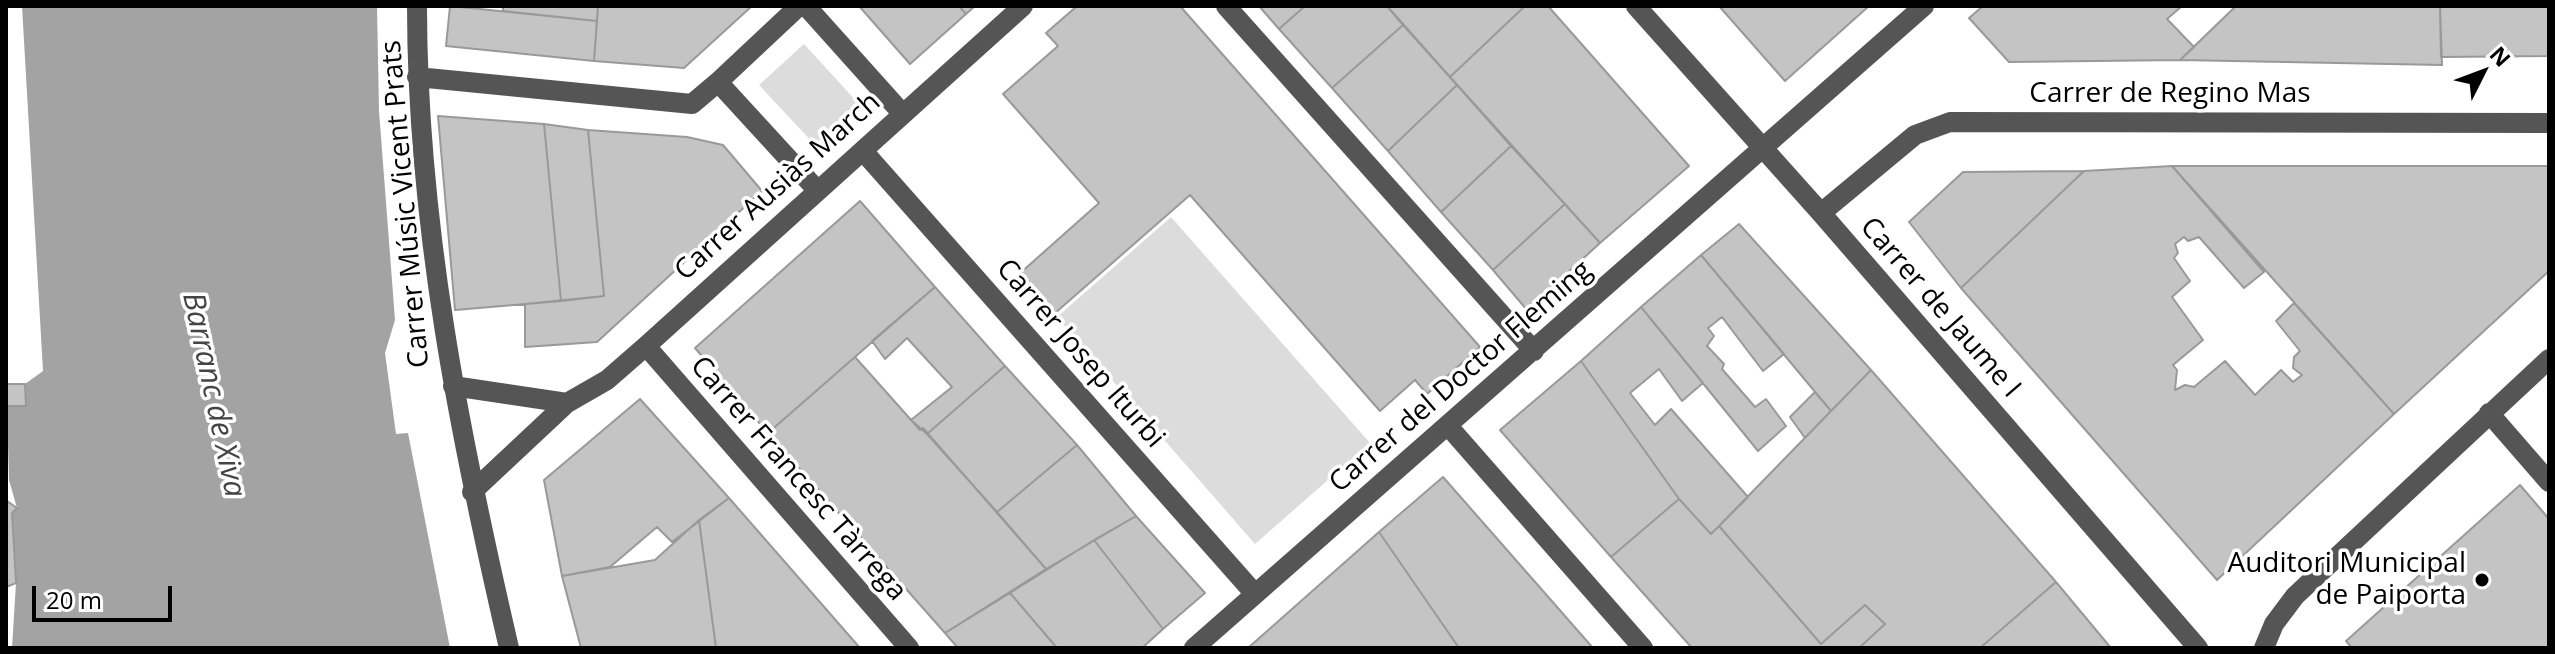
<!DOCTYPE html>
<html>
<head>
<meta charset="utf-8">
<style>
	body { margin:0 }
	#map { position:relative; width:2555px; height:654px; overflow:hidden; background:#fff; font-family:"Open Sans",sans-serif }
	canvas { display:block }
	.frame { position:absolute; inset:0; border:8px solid #000; pointer-events:none }
	.north { position:absolute; left:2443px; top:32px; width:80px; height:80px; -webkit-text-stroke:6px #fff; paint-order:stroke; rotate:48deg; font-size:22px; font-weight:700; line-height:32px; text-align:center; color:#000 }
	.north::after { content:''; display:block; margin:auto; width:28px; height:36px; background:#000; clip-path:polygon(50% 0,100% 100%,50% 72%,0 100%) }
	.scale { position:absolute; left:32px; top:586px; width:140px; height:36px; box-sizing:border-box; border:4px solid #000; border-top:0; padding-left:10px; font-size:24px; line-height:28px; white-space:nowrap; color:#000; -webkit-text-stroke:6px #fff; paint-order:stroke }
</style>
</head>
<body>
<div id="map">
<canvas width="2555" height="654"></canvas>
<div class="frame"></div>
<div class="north">N</div>
<div class="scale">20 m</div>
</div>
<script>
const ctx = document.querySelector('canvas').getContext('2d');
ctx.lineJoin = 'round';
function paint(path, color) {
  ctx.fillStyle = color;
  ctx.fill(path, 'evenodd');
}
function strokePath(path, color, width, dash) {
  ctx.strokeStyle = color;
  ctx.lineWidth = width;
  ctx.lineCap = dash ? 'butt' : 'round';
  ctx.setLineDash(dash || []);
  ctx.stroke(path);
}
function label(font, color, halo, rows, align = 'center') {
  ctx.font = font + ' "Open Sans",sans-serif';
  ctx.lineWidth = 7;
  ctx.setLineDash([]);
  ctx.textBaseline = 'middle';
  ctx.strokeStyle = halo;
  ctx.fillStyle = color;
  for (const [text, x, y, turn = 0] of rows) {
    ctx.save();
    ctx.translate(x, y);
    ctx.rotate((+turn || 0) * Math.PI / 180);
    ctx.textAlign = isNaN(turn) ? turn : align;
    if (halo) ctx.strokeText(text, 0, 0);
    ctx.fillText(text, 0, 0);
    ctx.restore();
  }
}
paint(new Path2D(`
	M804 44 859 104 815 145 759 85Z
	M1171 217 1370 443 1255 544 1057 317Z`), '#dcdcdc');
paint(new Path2D(`
	M22 6H377L379 111 395 320 385 353 396 434 408 433 450 648H12L16 583 12 513 17 508 9 480 7 406 26 405 25 384 43 371Z`), '#a3a3a3');
const building = new Path2D(`
	M450 6 597 21 594 61 446 46Z
	M503 6H598L597 21 503 11Z
	M598 6H752L684 68 594 61Z
	M859 6H959L966 14 910 64Z
	M959 6H975L966 14Z
	M1077 6H1180L1480 347 1427 394 1415 380 1380 411 1190 195 1054 314 1018 275 1099 203 1003 94 1058 46 1046 33Z
	M1259 6H1305L1279 29Z
	M1305 6H1387L1403 25 1332 88 1279 29Z
	M1387 6H1525L1450 77Z
	M1525 6H1548L1689 166 1600 243 1450 77Z
	M1719 6H1869L1785 81Z
	M1983 6H2182L2167 19 2194 47 2180 60 2009 62 1969 18Z
	M2236 6H2440L2442 65 2180 60Z
	M2440 6H2549V56L2441 57Z
	M1403 25 1457 85 1388 151 1332 88Z
	M1457 85 1511 146 1441 212 1388 151Z
	M438 116 544 124 561 301 455 310Z
	M544 124 588 130 604 296 561 301Z
	M588 130 687 137 723 145 762 191 597 342 525 347V304L604 296Z
	M1511 146 1565 204 1493 270 1441 212Z
	M2172 166 2264 272 2244 288 2199 237 2188 241 2184 237 2175 244 2178 253 2174 258 2190 281 2172 297 2203 340 2173 365 2177 370 2175 390 2185 385 2194 387 2225 361 2255 395 2281 370 2293 382 2302 375 2293 368 2294 357 2300 351 2276 321 2294 303 2394 414 2217 580 1961 288 2084 171Z
	M2172 166H2549V271L2394 414Z
	M2084 171 1961 288 1909 222 1963 172Z
	M860 201 935 287 768 433 695 348Z
	M1565 204 1600 243 1527 310 1493 270Z
	M1739 224 1871 370 1831 411 1701 255Z
	M1701 255 1784 354 1763 371 1722 317 1708 328 1714 336 1707 346 1724 364 1722 369 1755 407 1766 399 1786 426 1758 451 1641 307Z
	M935 287 1005 366 927 434 911 420 952 387 907 338 885 359 872 341Z
	M1641 307 1703 383 1682 401 1659 369 1630 393 1655 425 1671 409 1748 497 1711 534 1679 499 1581 361Z
	M855 357 920 430 923 428 1046 569 945 633 768 433Z
	M1581 361 1679 499 1611 557 1500 430Z
	M1005 366 1077 445 997 512 927 434Z
	M1871 370 2056 582 1980 648H1859L1885 624 1865 605 1821 644 1719 526Z
	M6 384H25L26 406H6Z
	M1815 392 1831 411 1805 438 1790 417Z
	M640 399 729 498 672 542 657 527 610 567 562 576 544 480Z
	M1077 445 1136 516 1046 569 997 512Z
	M1443 477 1593 648H1459L1379 532Z
	M2520 485 2549 519V648H2352L2346 641Z
	M729 498 860 648H716L699 520Z
	M1679 499 1711 534 1719 526 1821 644 1865 605 1885 624 1859 648H1692L1611 557Z
	M7 501 17 508 12 513 16 583 6 587Z
	M1136 516 1205 593 1163 629 1094 540Z
	M699 520 716 648H581L562 576 655 560Z
	M1379 532 1459 648H1248Z
	M1094 540 1163 629 1142 648H1057L1010 593Z
	M2056 582 2111 648H1980Z
	M1010 593 1057 648H958L945 633Z`);
paint(building, '#c4c4c4');
strokePath(building, '#999', 2);
strokePath(new Path2D(`
	M417 6C417 224 460 437 509 648
	M799 6 718 82 818 191
	M806 6 901 112
	M1226 6 1534 351
	M1636 6 1821 213 2198 648
	M417 77 692 104 718 82
	M863 151 1255 594
	M1821 213 1915 135 1950 122 2549 123
	M646 346 909 648
	M453 386 567 403
	M2489 413 2549 482
	M1449 427 1643 648
	M472 492 567 403 607 380 646 346 1023 6
	M1194 648 1924 6
	M2264 648 2274 624 2295 596 2549 359`), '#555', 20);
for (const [x, y, r, color] of [
	[2482,580,8,"#000"]
]) {
  const dot = new Path2D();
  dot.arc(x, y, r, 0, 2 * Math.PI);
  ctx.fillStyle = color;
  ctx.fill(dot);
  strokePath(dot, '#fff', 3);
}
label('28px', '#000', '#fff', [
	["Carrer de Regino Mas",2170,94],
	["Carrer Ausiàs March",778,187,-42],
	["Carrer Músic Vicent Prats",406,204,-95],
	["Carrer de Jaume I",1940,308,49],
	["Carrer Josep Iturbi",1080,354,49],
	["Carrer del Doctor Fleming",1461,377,-41],
	["Carrer Francesc Tàrrega",798,479,49]
]);
label('28px', '#000', '#fff', [
	["Auditori Municipal",2466,564],
	["de Paiporta",2466,596]
], 'right');
label('italic 30px', '#444', '#fff', [
	["Barranc de Xiva",213,395,78]
]);
</script>
</body>
</html>
